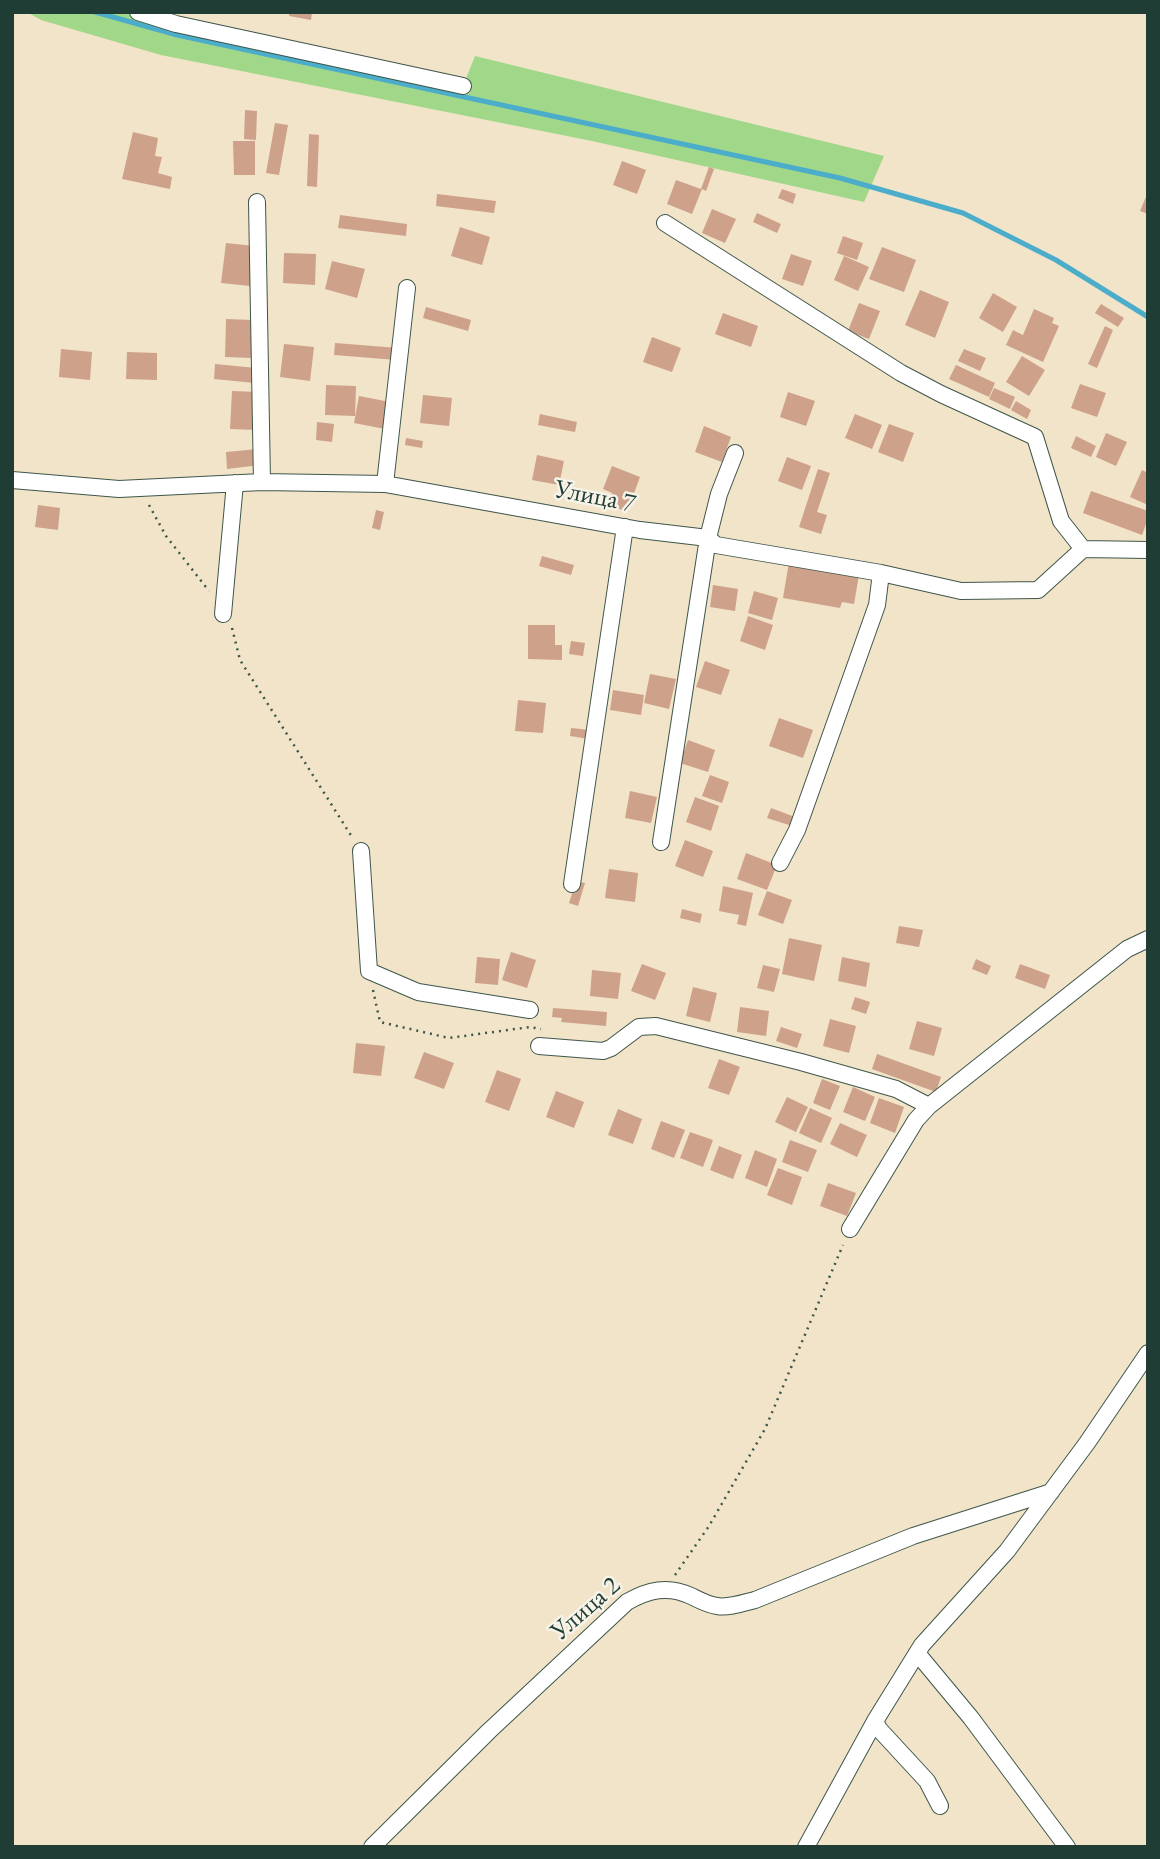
<!DOCTYPE html>
<html>
<head>
<meta charset="utf-8">
<style>
	body { margin:0 }
	#map { position:relative; width:1160px; height:1859px; overflow:hidden; background:#f1e4c9; font-family:"EB Garamond",serif }
	canvas { display:block }
	.frame { position:absolute; inset:0; border:14px solid #1f3d34; pointer-events:none }
</style>
</head>
<body>
<div id="map">
<canvas width="1160" height="1859"></canvas>
<div class="frame"></div>
</div>
<script>
const ctx = document.querySelector('canvas').getContext('2d');
ctx.lineJoin = 'round';
function paint(path, color) {
  ctx.fillStyle = color;
  ctx.fill(path, 'evenodd');
}
function strokePath(path, color, width, dash) {
  ctx.strokeStyle = color;
  ctx.lineWidth = width;
  ctx.lineCap = dash ? 'butt' : 'round';
  ctx.setLineDash(dash || []);
  ctx.stroke(path);
}
function label(font, color, halo, rows, align = 'center') {
  ctx.font = font + ' "EB Garamond",serif';
  ctx.lineWidth = 5;
  ctx.setLineDash([]);
  ctx.textBaseline = 'middle';
  ctx.strokeStyle = halo;
  ctx.fillStyle = color;
  for (const [text, x, y, turn = 0] of rows) {
    ctx.save();
    ctx.translate(x, y);
    ctx.rotate((+turn || 0) * Math.PI / 180);
    ctx.textAlign = isNaN(turn) ? turn : align;
    if (halo) ctx.strokeText(text, 0, 0);
    ctx.fillText(text, 0, 0);
    ctx.restore();
  }
}
paint(new Path2D(`
	M27 12H138L463 86 475 56 884 156 864 202 592 141 161 55 41 20Z`), '#a1d789');
strokePath(new Path2D(`
	M95 12 177 35 840 178 963 213 1056 260 1148 317`), '#4cadcb', 5);
paint(new Path2D(`
	M290 12H312L311 20 289 16Z
	M245 110 257 111 256 140 244 139Z
	M275 123 288 125 279 175 266 173Z
	M133 132 158 138 155 156 162 157 158 173 172 177 170 189 122 179Z
	M309 134 319 135 317 187 307 186Z
	M233 141H255V175H234Z
	M622 161 646 170 637 194 613 185Z
	M709 167 714 169 706 191 702 189 692 214 667 204 676 180 701 189Z
	M782 189 796 194 793 204 778 198Z
	M1148 192V214L1140 211Z
	M437 194 496 201 494 213 436 206Z
	M712 209 736 219 725 243 702 233Z
	M757 213 781 224 777 233 753 222Z
	M340 215 407 224 406 236 338 228Z
	M460 227 490 237 482 265 451 256Z
	M843 236 863 243 857 260 837 253Z
	M226 243 254 246 250 286 221 283Z
	M882 247 916 260 904 292 869 279Z
	M284 253 316 254 315 285 283 283Z
	M791 254 812 261 803 286 782 279Z
	M844 256 869 267 858 291 834 280Z
	M332 261 365 269 357 298 325 289Z
	M920 290 949 302 935 338 905 325Z
	M993 293 1017 307 1003 332 979 318Z
	M859 303 880 311 869 339 848 331Z
	M1101 304 1124 318 1118 327 1095 313Z
	M426 307 471 320 468 331 423 318Z
	M1034 309 1054 318 1052 323 1059 326 1043 362 1006 345 1013 330 1023 335Z
	M723 313 758 326 751 347 715 334Z
	M226 319 253 320 252 358 225 357Z
	M1105 326 1113 330 1097 368 1088 364Z
	M652 337 681 348 672 372 643 362Z
	M335 343 398 348 396 360 334 355Z
	M284 344 314 347 310 381 280 377Z
	M61 349 92 352 90 380 59 377Z
	M964 349 986 358 980 371 958 361Z
	M127 352 157 353V380L126 379Z
	M1022 356 1045 370 1029 396 1006 382Z
	M215 364 256 368 255 383 214 379Z
	M956 365 995 383 989 397 949 379Z
	M1080 384 1106 393 1097 417 1071 408Z
	M326 385 356 386 355 416 325 415Z
	M994 388 1015 397 1010 409 989 399Z
	M232 391 259 392 257 430 230 429Z
	M788 392 815 401 806 426 780 417Z
	M423 395 452 398 449 426 420 423Z
	M359 396 390 402 385 429 354 423Z
	M1016 401 1031 410 1027 419 1011 410Z
	M540 414 577 422 575 432 538 425Z
	M855 414 882 425 872 449 845 438Z
	M317 422 334 424 332 442 316 440Z
	M889 424 914 433 903 462 878 452Z
	M704 426 731 437 722 462 695 452Z
	M1106 433 1127 442 1116 466 1096 457Z
	M1076 436 1096 446 1091 457 1071 448Z
	M406 438 423 441 422 448 405 445Z
	M258 449 260 465 227 469 226 452Z
	M537 455 564 461 559 485 532 480Z
	M787 457 811 466 802 490 778 481Z
	M612 466 640 477 627 512 607 504 612 493 603 489Z
	M818 469 830 473 817 512 827 515 821 534 799 527Z
	M1142 470 1148 473V505L1130 497Z
	M1091 491 1148 511V519L1142 535 1083 513Z
	M38 505 60 508 58 530 35 527Z
	M376 510 384 512 380 530 372 528Z
	M542 556 574 565 571 575 539 566Z
	M789 562 859 575 854 604 842 602 840 608 783 598Z
	M713 585 738 589 735 611 710 607Z
	M754 591 778 598 772 620 748 613Z
	M748 616 773 625 765 650 740 641Z
	M528 625H555V645H562V660L528 659Z
	M571 641 585 643 583 656 569 654Z
	M705 661 730 670 721 695 696 687Z
	M650 674 676 679 669 709 644 703Z
	M613 690 644 695 641 715 610 710Z
	M518 700 546 703 543 733 515 731Z
	M779 718 813 730 803 758 769 746Z
	M571 728 590 730 589 739 570 736Z
	M688 740 715 750 708 772 680 763Z
	M710 775 729 782 722 803 702 796Z
	M630 791 657 797 651 823 625 818Z
	M695 797 719 806 711 831 686 822Z
	M771 808 795 817 792 826 767 818Z
	M685 840 713 851 703 877 675 866Z
	M746 853 777 865 767 890 737 879Z
	M609 869 638 873 635 902 605 898Z
	M576 881 585 883 578 906 569 903Z
	M723 886 753 893 746 926 737 924 739 915 719 911Z
	M767 891 792 900 783 924 758 915Z
	M682 909 702 914 700 923 680 918Z
	M899 926 923 930 919 947 896 943Z
	M789 938 822 945 814 981 782 974Z
	M511 952 536 960 527 988 502 980Z
	M477 957 500 959 498 985 475 983Z
	M842 957 870 963 866 987 838 981Z
	M976 959 991 966 987 975 972 969Z
	M642 964 666 973 655 1000 631 991Z
	M1020 964 1050 975 1045 989 1015 978Z
	M763 965 780 969 774 992 757 988Z
	M592 970 621 973 618 999 590 996Z
	M693 987 717 993 710 1022 686 1016Z
	M855 997 870 1002 866 1014 851 1009Z
	M740 1007 769 1011 766 1036 737 1032Z
	M553 1008 607 1012 606 1026 561 1022 562 1018 552 1017Z
	M830 1019 856 1026 849 1053 823 1046Z
	M917 1021 942 1028 934 1056 909 1049Z
	M781 1027 802 1034 797 1048 776 1041Z
	M356 1043 385 1046 381 1076 353 1073Z
	M424 1052 454 1063 444 1089 414 1078Z
	M877 1054 941 1077 936 1092 872 1069Z
	M719 1059 740 1067 729 1095 708 1088Z
	M497 1070 521 1079 509 1111 485 1102Z
	M822 1079 840 1086 830 1110 813 1103Z
	M853 1087 875 1097 865 1121 843 1112Z
	M556 1091 584 1102 574 1128 546 1117Z
	M787 1097 808 1107 796 1132 775 1122Z
	M879 1098 904 1107 895 1133 870 1123Z
	M810 1108 832 1118 821 1143 799 1133Z
	M618 1109 642 1119 633 1144 608 1135Z
	M661 1121 685 1130 674 1158 651 1149Z
	M840 1123 867 1135 857 1157 830 1144Z
	M690 1132 713 1140 703 1167 680 1158Z
	M790 1140 817 1150 808 1172 782 1162Z
	M719 1146 742 1155 733 1179 710 1170Z
	M755 1150 777 1159 767 1187 745 1178Z
	M778 1168 802 1177 792 1205 767 1195Z
	M828 1183 856 1193 847 1216 820 1206Z`), '#cea18a');
const street = new Path2D(`
	M138 12 176 24 463 86
	M257 202 262 482
	M665 223 901 373 941 394 1035 437 1061 521 1083 549
	M12 480 119 489 262 482 385 484 640 530 708 538 716 545 881 573 961 591 1038 590 1083 549 1148 550
	M385 484 407 288
	M223 614 235 483
	M661 842 708 538 719 494 735 453
	M361 851 369 971 418 992 530 1010
	M780 863 797 830 877 605 881 573
	M572 884 625 527
	M539 1046 603 1051 611 1048 639 1027 656 1026 801 1062 896 1089 929 1106
	M850 1229 916 1120 929 1106 1127 949 1148 939
	M917 1653 971 1718 1067 1847
	M875 1721 879 1729 927 1781 940 1806
	M372 1847 489 1731 627 1602C648 1590 668 1585 691 1596 699 1600 708 1605 717 1606 729 1608 743 1603 755 1600L913 1536 1051 1492
	M806 1847 875 1721 922 1645 1007 1551 1087 1443 1148 1353`);
strokePath(street, '#3e564a', 18);
strokePath(new Path2D(`
	M149 505 166 536 209 591
	M232 628 240 660 352 837
	M373 990 380 1022 449 1038 530 1027 541 1029
	M675 1575 709 1526 765 1429 843 1245`), '#3e564a', 2.5, [2, 5]);
strokePath(street, '#fff', 16);
label('26px', '#1f3d34', '#f7f3e8', [
	["Улица 7",595,497,11],
	["Улица 2",586,1609,-41]
]);
</script>
</body>
</html>
